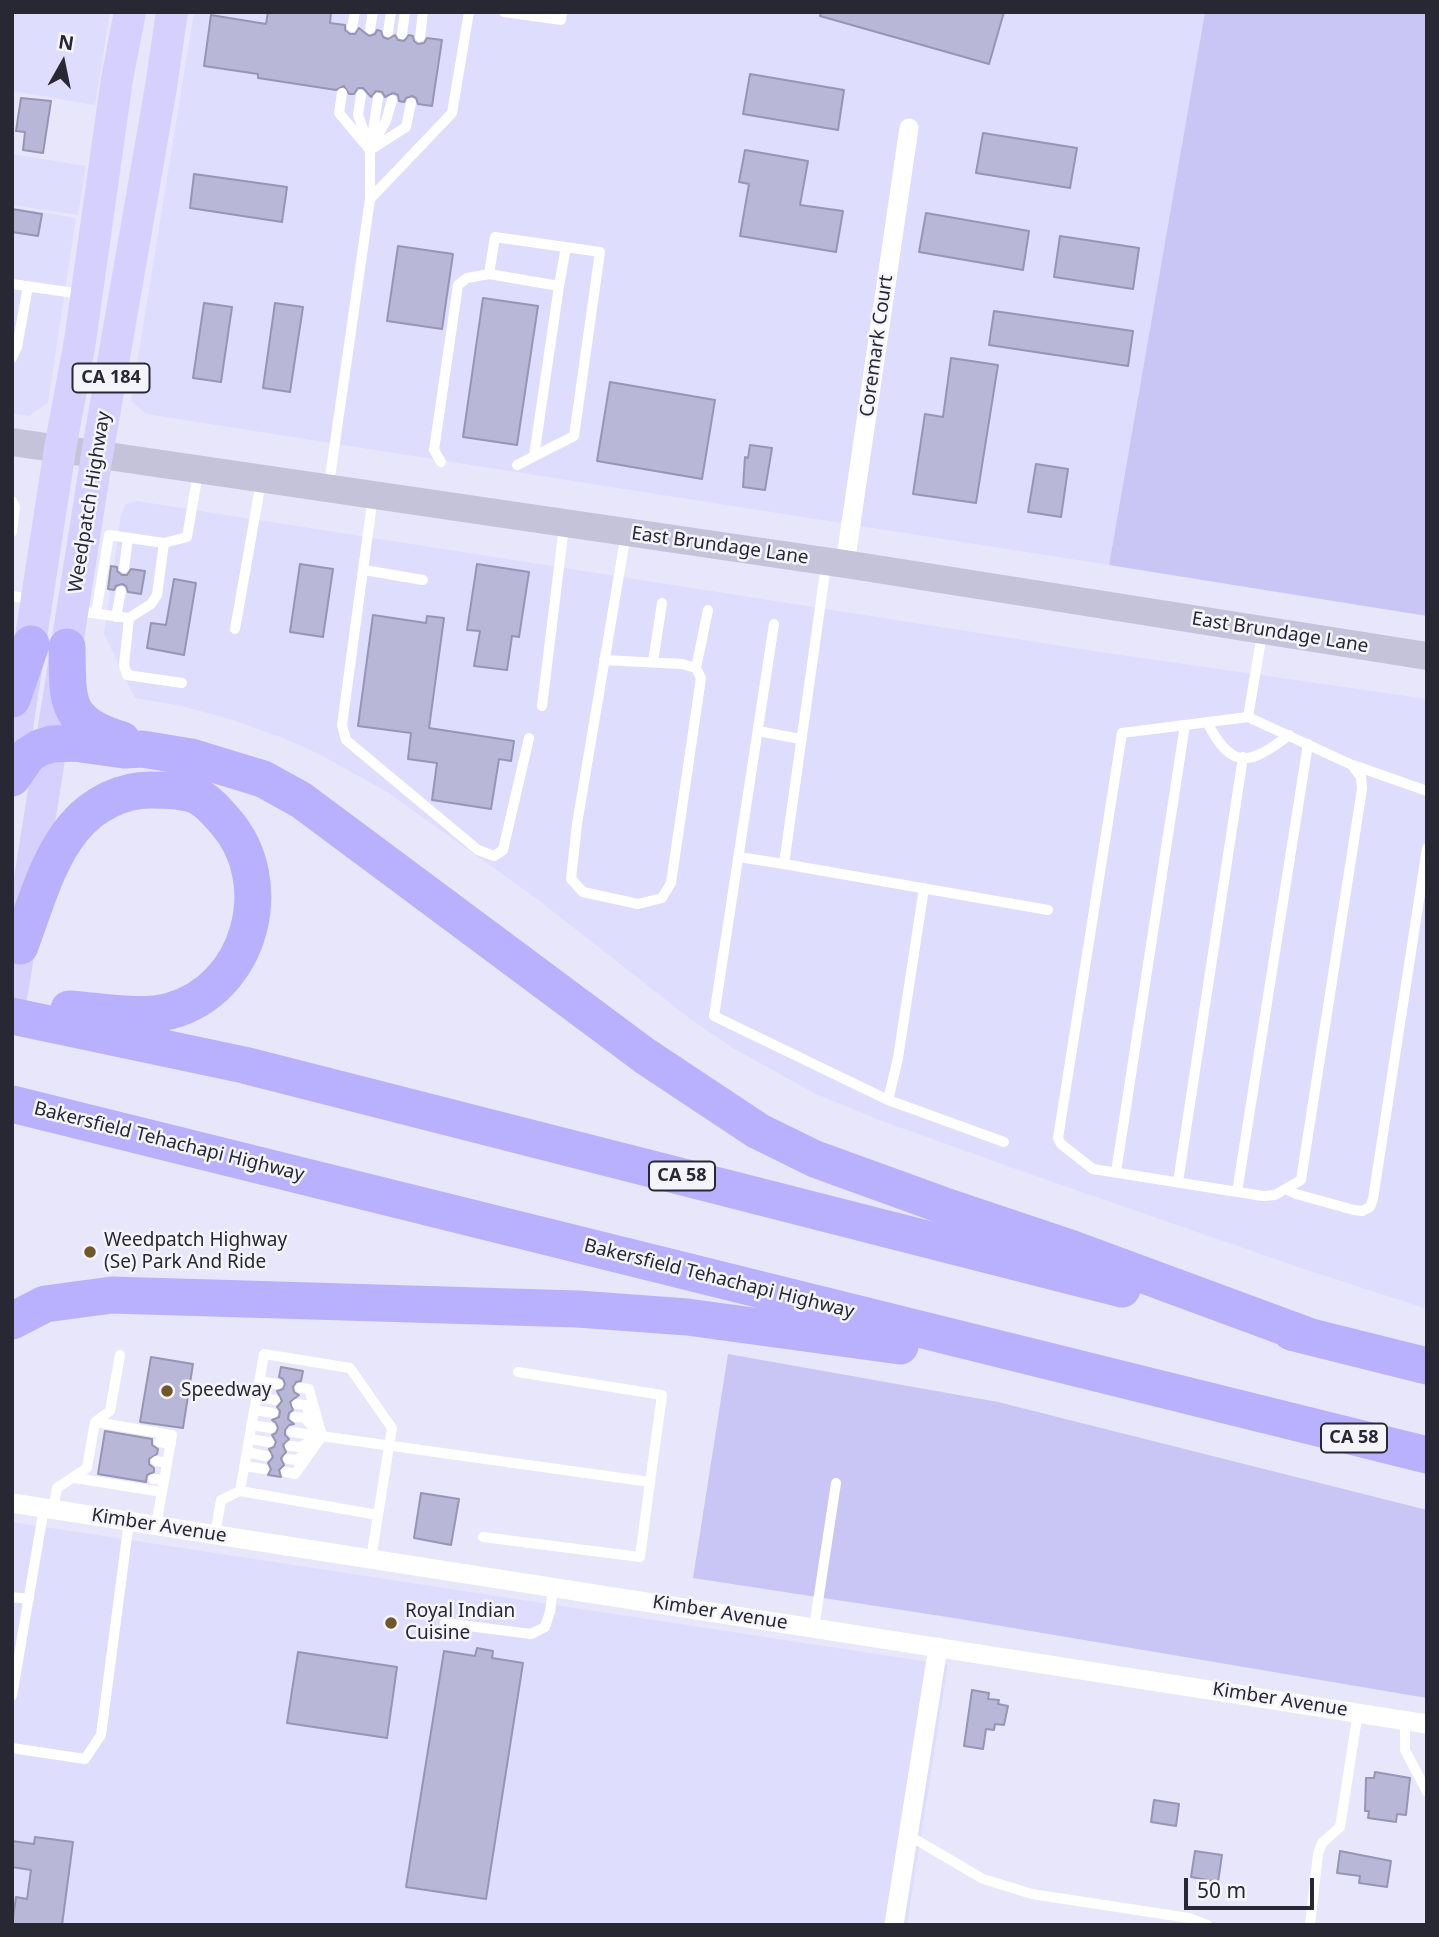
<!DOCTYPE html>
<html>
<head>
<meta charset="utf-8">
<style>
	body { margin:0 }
	#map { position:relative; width:1439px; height:1937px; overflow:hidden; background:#e7e6fa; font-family:"Noto Sans",sans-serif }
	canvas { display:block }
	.frame { position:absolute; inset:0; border:14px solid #282834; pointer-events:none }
	.north { position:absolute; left:28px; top:28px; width:70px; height:70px; -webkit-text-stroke:5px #f5f4fb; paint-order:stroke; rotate:9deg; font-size:19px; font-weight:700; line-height:28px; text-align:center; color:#282834 }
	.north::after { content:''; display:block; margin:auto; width:24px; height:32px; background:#282834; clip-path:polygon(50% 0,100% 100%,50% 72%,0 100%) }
	.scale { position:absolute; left:1184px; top:1878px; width:130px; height:32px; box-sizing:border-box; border:4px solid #282834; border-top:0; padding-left:9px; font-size:21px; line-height:24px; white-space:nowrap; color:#282834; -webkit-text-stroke:5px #f5f4fb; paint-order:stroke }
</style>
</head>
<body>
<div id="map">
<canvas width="1439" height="1937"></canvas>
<div class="frame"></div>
<div class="north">N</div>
<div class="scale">50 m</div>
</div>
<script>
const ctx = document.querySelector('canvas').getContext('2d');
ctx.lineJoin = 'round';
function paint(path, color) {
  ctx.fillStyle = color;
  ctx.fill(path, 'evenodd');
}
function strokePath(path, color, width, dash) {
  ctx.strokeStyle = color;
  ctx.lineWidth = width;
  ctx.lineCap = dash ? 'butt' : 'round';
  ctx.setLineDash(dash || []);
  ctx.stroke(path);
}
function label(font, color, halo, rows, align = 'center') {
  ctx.font = font + ' "Noto Sans",sans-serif';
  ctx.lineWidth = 5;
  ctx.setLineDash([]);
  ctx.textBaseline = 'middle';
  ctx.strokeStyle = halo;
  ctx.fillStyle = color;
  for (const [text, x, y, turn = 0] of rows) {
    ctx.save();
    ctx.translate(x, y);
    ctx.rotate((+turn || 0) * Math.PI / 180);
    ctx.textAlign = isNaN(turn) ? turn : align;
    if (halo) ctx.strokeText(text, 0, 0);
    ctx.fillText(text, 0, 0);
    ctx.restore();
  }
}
paint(new Path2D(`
	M12 12H110L95 105 12 91Z
	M194 12H1205L1109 565 146 414 131 401Z
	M12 154 86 166 78 215 12 205Z
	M12 207 76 218 48 403 29 416 12 413Z
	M137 501 1100 652 1427 699V1290L1424 1308 1298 1267 1027 1173 882 1121 816 1094 733 1048 693 1021 537 899 387 792 321 755 283 738 233 720 182 706 135 698 104 634 121 515 126 504Z
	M12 1522 948 1665 907 1925H12Z`), '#dfddfe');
paint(new Path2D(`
	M1205 12H1427V616L1109 565Z
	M728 1354 998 1402 1427 1510V1698L954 1618 693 1578Z`), '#c9c6f5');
const building = new Path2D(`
	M268 12H331L330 23 345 25V30L350 34H355L359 28 369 36 375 34 377 30 381 31 383 37 388 39 395 35 398 40 404 41 409 35 413 36 414 41 418 44 424 43 427 38 442 40 432 106 418 104 416 98 412 96 406 98 404 102 399 101 398 95 393 93 385 97 382 92 376 91 371 97 363 88H358L354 94H349L344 86 336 90 258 78V74L204 66 211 15 266 24Z
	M821 12H1004L989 64 820 16Z
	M750 74 844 90 838 130 743 114Z
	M21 98 51 101 43 153 23 150 25 132 16 131Z
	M983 133 1077 148 1070 188 976 173Z
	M745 150 808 161 800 205 843 211 836 252 740 236 749 184 739 182Z
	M194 174 287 187 282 222 190 208Z
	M12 209 42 214 38 236 12 232Z
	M926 213 1029 231 1023 270 919 252Z
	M1060 236 1139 248 1133 289 1054 277Z
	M398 246 453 254 442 329 387 321Z
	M483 298 538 306 517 445 463 437Z
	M204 303 232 307 221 382 193 378Z
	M275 303 303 307 290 392 263 388Z
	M994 311 1133 331 1128 366 989 345Z
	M951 358 998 365 976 503 913 494 925 414 943 417Z
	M610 382 715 400 702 479 597 461Z
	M750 445 772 448 765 490 743 487 745 457 748 458Z
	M1036 464 1068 469 1061 517 1028 512Z
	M300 564 333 569 323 637 290 632Z
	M477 564 529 572 519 637 512 636 507 670 474 666 480 631 467 630Z
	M111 566 117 567V571L122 575H127L131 569 145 571 141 594 128 592 126 586 122 584 116 586 114 590 108 589Z
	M174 579 196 583 184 655 147 648 151 623 166 625Z
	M373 615 426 623 427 616 444 618 429 728 514 741 511 761 499 759 491 809 432 800 437 763 408 759 411 733 358 726Z
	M151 1357 193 1364 183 1428 140 1422Z
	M281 1367 303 1371 301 1381 296 1382 293 1387 294 1392 299 1395 290 1402 293 1410 289 1413 288 1419 294 1424 289 1425 285 1430V1435L289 1439 283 1445 286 1452 281 1458 284 1465 279 1470 281 1477 268 1475 271 1469 268 1463 273 1457 269 1449 274 1447 276 1442 272 1435 276 1433 278 1428 276 1423 272 1420 279 1417 280 1411 277 1407 282 1401 277 1391 283 1389 285 1384 283 1379 279 1377Z
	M105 1431 152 1439V1445L158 1449 157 1454 149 1459V1464L154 1468V1472L147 1475 146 1482 98 1474Z
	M421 1493 459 1499 451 1545 414 1538Z
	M477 1648 493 1651 492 1658 523 1663 486 1899 406 1887 444 1651 475 1656Z
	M298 1652 397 1667 387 1738 287 1723Z
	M972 1690 989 1693 988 1699 999 1700 998 1704 1008 1706 1004 1725 995 1724 994 1730 986 1729 983 1749 964 1746Z
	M1375 1772 1410 1778 1406 1815 1397 1814 1396 1822 1368 1818 1369 1811H1365L1366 1778H1374Z
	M1154 1800 1179 1804 1176 1826 1151 1822Z
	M35 1837 73 1842 62 1925H12L16 1897 27 1899 31 1870 12 1867V1841L34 1844Z
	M1195 1851 1222 1855 1218 1882 1191 1877Z
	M1340 1851 1391 1861 1387 1887 1359 1883 1360 1876 1337 1873Z`);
paint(building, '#b9b7d7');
strokePath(building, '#9795b4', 2);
strokePath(new Path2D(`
	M504 12 561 20 562 12
	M352 27 355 12
	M370 29 373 12
	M388 32 391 12
	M402 34 405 12
	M420 37 423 12
	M342 93 339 113 370 150
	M361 95 358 115 368 143
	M373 144 386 121 392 100
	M370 150 406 127 411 103
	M370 199V150L378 98
	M12 284 81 294
	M559 286 566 247
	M12 358 17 347 28 286
	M441 462 434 450 458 285 467 278 489 274
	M517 465 574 436 600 252 495 237 489 274 559 286 534 456
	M329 484 370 199 452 113 469 12
	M373 496 342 725 346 740 478 850 494 856 503 850 529 738
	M12 501 15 507 12 532
	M826 565 784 864 1048 910
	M124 568 128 538
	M364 570 423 580
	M12 596 32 599
	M77 611 129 618 124 665 127 675 182 683
	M96 613 109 535 164 543
	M116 617 121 591
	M129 618 151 604 157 595 164 543 187 537 198 473
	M774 624 714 1016 888 1100
	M235 629 261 482
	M604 660 682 664 696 668 701 678 671 883 662 898 638 904 583 892 571 879 577 824 626 533
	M653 662 662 603
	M696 668 708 610
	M542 706 564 526
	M1248 717 1352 765 1361 777 1362 789 1301 1180 1275 1195 1263 1196 1093 1169 1061 1144 1058 1138 1122 733 1248 717 1262 634
	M1207 722C1232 771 1250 765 1289 735
	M758 731 800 739
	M1353 765 1427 791
	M739 857 784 864
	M924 888 898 1058 888 1100 1004 1142
	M1116 1172 1185 725
	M1178 1182 1243 757
	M1286 1189 1296 1194 1354 1210 1362 1211 1370 1207 1373 1199 1427 848
	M1237 1192 1308 744
	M518 1372 662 1395 650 1482
	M259 1381 278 1384
	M300 1388 309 1389 322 1436
	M257 1397 275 1400
	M297 1404 305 1405 312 1417
	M254 1410 273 1413
	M295 1417 305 1418 312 1426
	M95 1422 172 1435 156 1526
	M251 1425 271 1428
	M292 1432 650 1482 640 1557 483 1537
	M249 1439 269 1442
	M159 1442 171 1444
	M290 1446 300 1447 318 1438
	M247 1452 266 1456
	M288 1459 297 1460 304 1454
	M156 1461 167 1463
	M244 1466 264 1469
	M286 1472 295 1474 322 1436
	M75 1478 162 1492
	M153 1479 164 1480
	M240 1491 264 1354 350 1368 392 1428 371 1559
	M53 1509 57 1488 87 1468 95 1422 110 1411 120 1355
	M215 1535 221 1500 240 1491 378 1515
	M12 1597 29 1599
	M445 1623 531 1634 545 1627 550 1612 553 1587
	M814 1628 836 1483
	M12 1696 44 1508
	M1405 1720V1750L1427 1792
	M12 1748 85 1759 101 1735 129 1521
	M908 1835 983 1879 1032 1894 1189 1918 1207 1925
	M1310 1925 1318 1854 1322 1843 1340 1827 1358 1712`), '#fff', 10);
strokePath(new Path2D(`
	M845 564 909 128
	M12 1503 1427 1724
	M894 1925 938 1647`), '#fff', 19);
strokePath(new Path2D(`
	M12 442 845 564 1427 656`), '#c5c3d9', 28);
strokePath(new Path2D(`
	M12 760 60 449 80 341 117 79 130 12
	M12 993 97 455 161 87 172 12`), '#d5d0fe', 32);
strokePath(new Path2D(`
	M67 647C68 701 63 722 122 740
	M12 699 31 644
	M12 778 28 755 39 748 52 744 74 743 124 750 142 749 191 757 263 779 301 800 645 1056 758 1131 815 1159 942 1205 1073 1249 1314 1338
	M20 946C35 906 47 859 75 826 94 804 122 790 150 790 165 790 184 790 197 796 208 801 217 812 225 821 279 882 251 989 170 1011 141 1019 99 1011 69 1009
	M12 1016 244 1065 1122 1289
	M12 1104 1427 1455
	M12 1321 45 1304 112 1295 578 1309 687 1317 900 1346
	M1291 1332 1427 1366`), '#b9b1fe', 37);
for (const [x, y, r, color] of [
	[90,1252,7,"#725729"],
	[167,1391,7,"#725729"],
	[391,1623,7,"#725729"]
]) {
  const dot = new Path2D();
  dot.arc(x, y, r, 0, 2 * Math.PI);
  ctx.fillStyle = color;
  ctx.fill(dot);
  strokePath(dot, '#f5f4fb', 2.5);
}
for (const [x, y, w] of [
	[111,378,77],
	[682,1176,66],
	[1354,1438,66]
]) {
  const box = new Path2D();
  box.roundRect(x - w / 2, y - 14.5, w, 29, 5);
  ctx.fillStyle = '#f5f4fb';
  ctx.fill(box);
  strokePath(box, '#282834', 2);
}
label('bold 18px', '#282834', null, [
	["CA 184",111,378],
	["CA 58",682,1176],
	["CA 58",1354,1438]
]);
label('19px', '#282834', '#f5f4fb', [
	["Coremark Court",877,346,-82],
	["Weedpatch Highway",90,502,-81],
	["East Brundage Lane",720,546,8],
	["East Brundage Lane",1280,633,9],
	["Bakersfield Tehachapi Highway",169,1142,14],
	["Bakersfield Tehachapi Highway",719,1279,14],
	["Kimber Avenue",159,1526,9],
	["Kimber Avenue",720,1613,9],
	["Kimber Avenue",1280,1700,9]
]);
label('19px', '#282834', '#f5f4fb', [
	["Weedpatch Highway",104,1241],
	["(Se) Park And Ride",104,1263],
	["Speedway",181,1391],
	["Royal Indian",405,1612],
	["Cuisine",405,1634]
], 'left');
</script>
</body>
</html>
